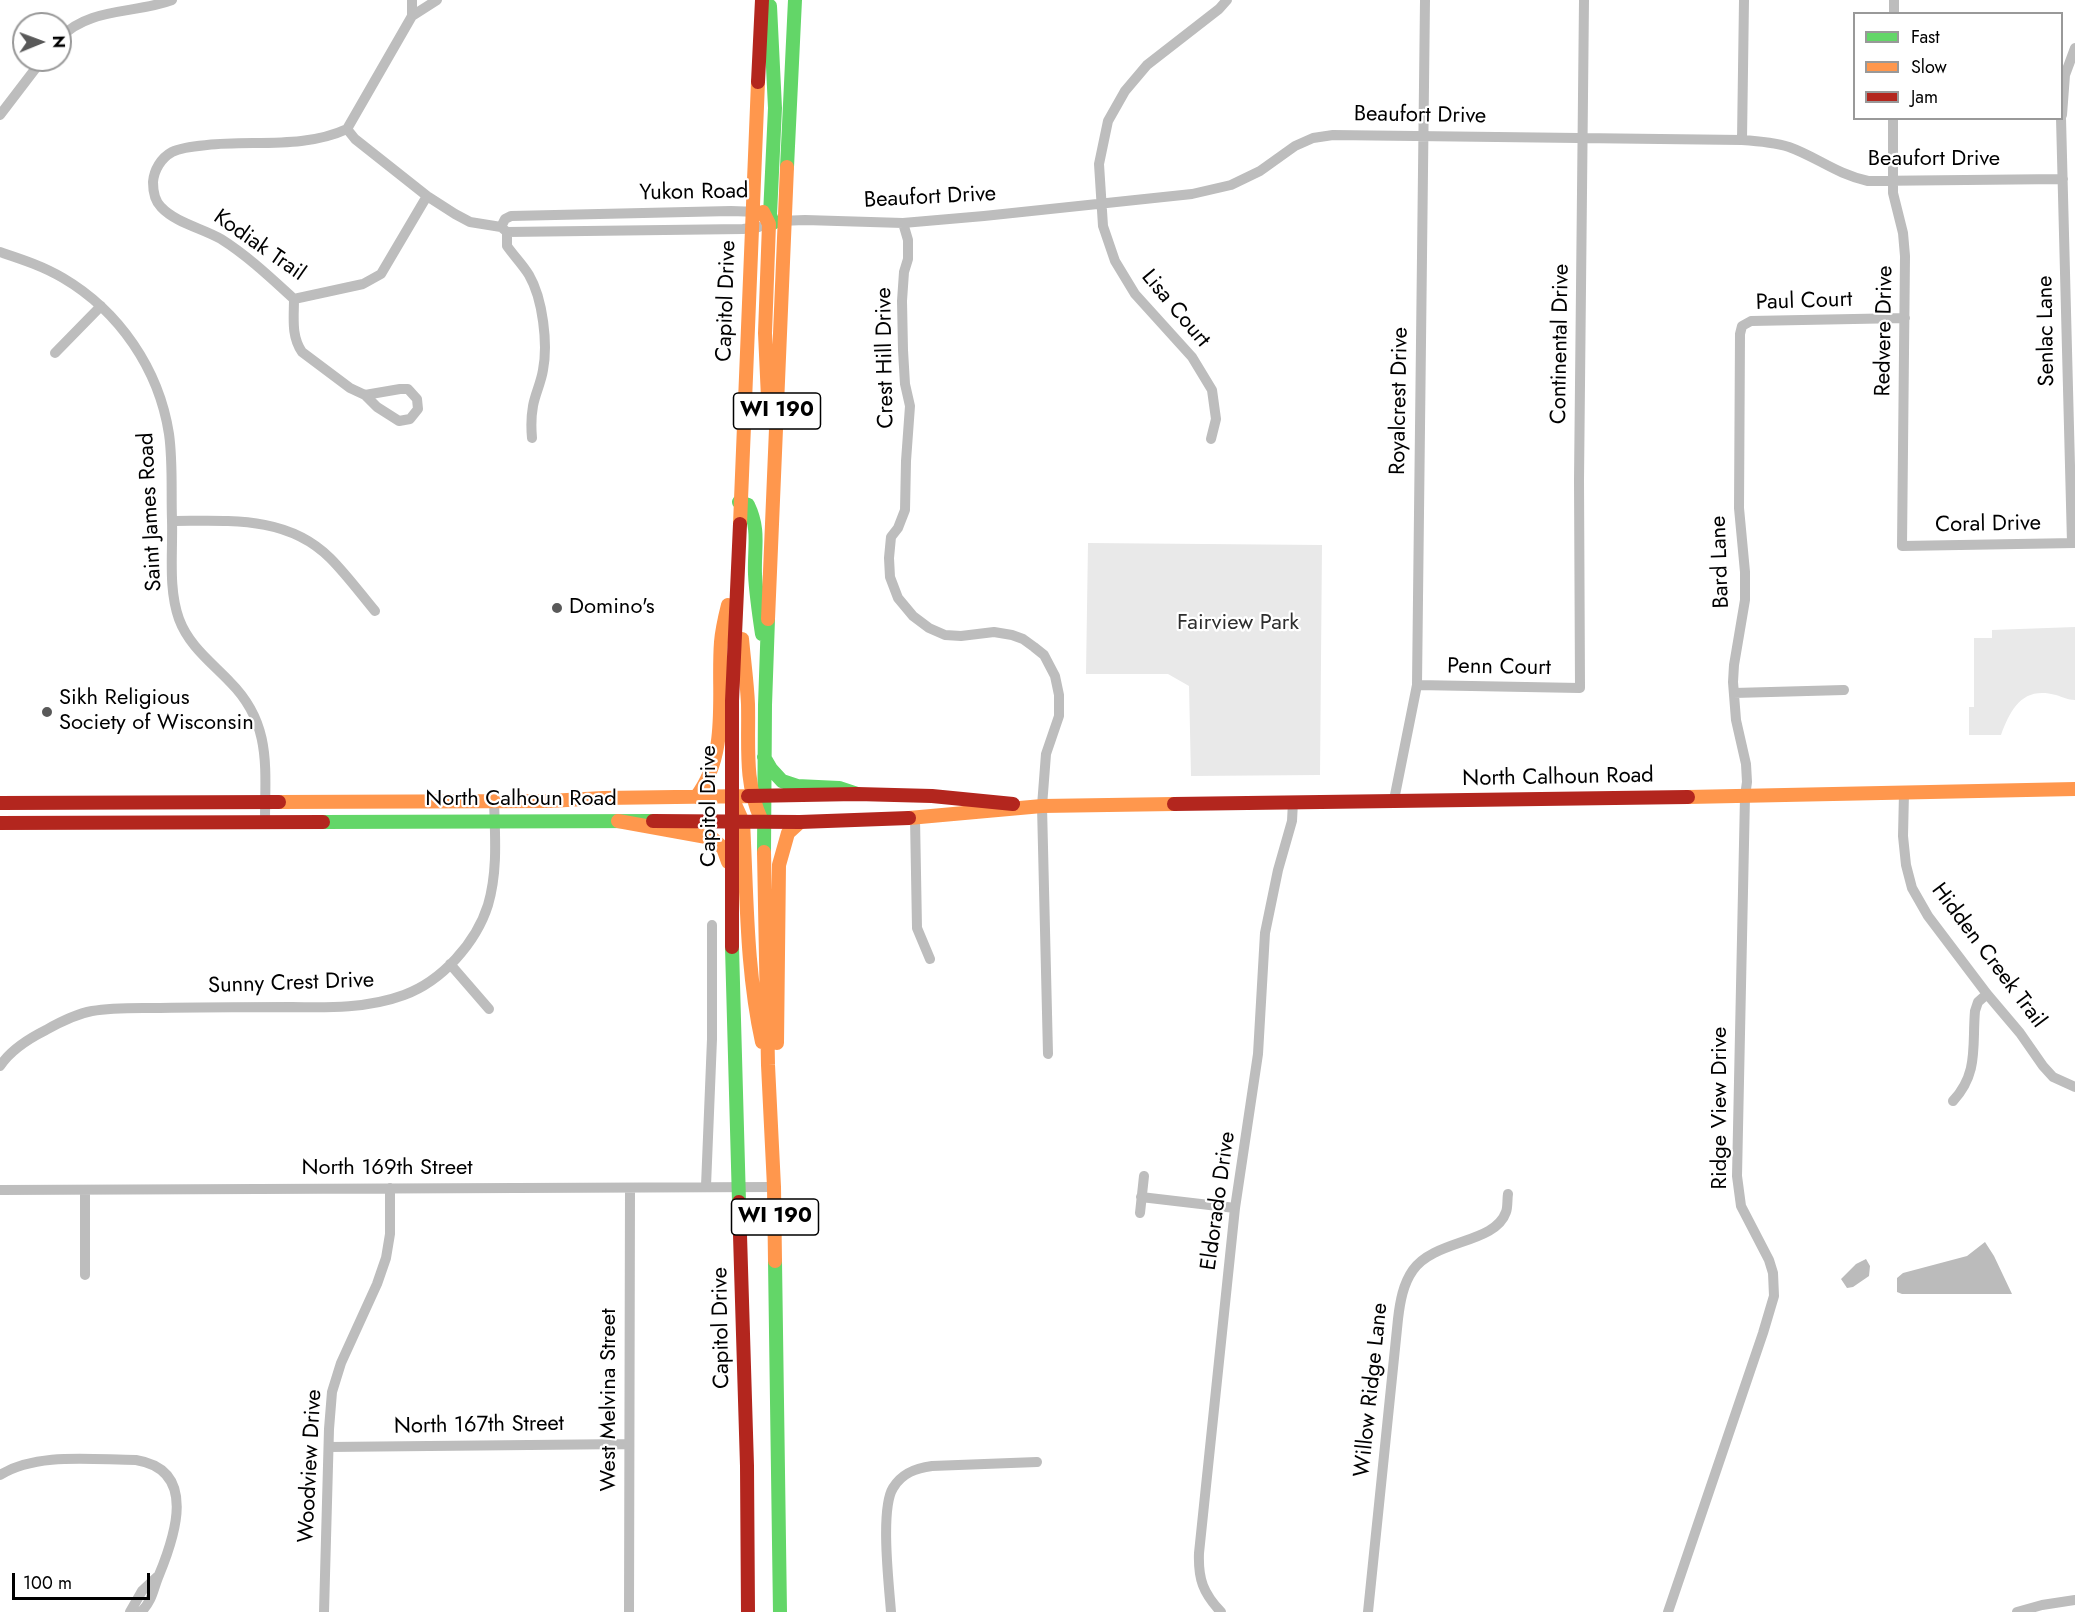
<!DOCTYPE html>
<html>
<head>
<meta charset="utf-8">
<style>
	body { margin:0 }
	#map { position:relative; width:2075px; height:1612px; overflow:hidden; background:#fff; font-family:Jost,sans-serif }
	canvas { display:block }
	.legend { position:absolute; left:1853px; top:12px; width:210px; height:108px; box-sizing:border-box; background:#fff; border:2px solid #999; margin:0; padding:8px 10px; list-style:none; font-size:18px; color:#000 }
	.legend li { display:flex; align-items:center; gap:12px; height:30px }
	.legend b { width:30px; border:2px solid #999 }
	.north { position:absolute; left:12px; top:12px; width:60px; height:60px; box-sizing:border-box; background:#fff; border:2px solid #999; border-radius:50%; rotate:89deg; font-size:16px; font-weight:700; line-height:24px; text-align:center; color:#000 }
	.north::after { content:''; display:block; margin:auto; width:21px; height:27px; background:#595959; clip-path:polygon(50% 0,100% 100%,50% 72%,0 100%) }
	.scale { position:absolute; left:12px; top:1573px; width:138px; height:27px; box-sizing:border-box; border:3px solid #000; border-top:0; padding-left:8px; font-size:18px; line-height:21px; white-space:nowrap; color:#000; -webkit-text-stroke:4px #fff; paint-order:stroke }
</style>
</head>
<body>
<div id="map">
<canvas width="2075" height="1612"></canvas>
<ul class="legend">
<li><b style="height:8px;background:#63d668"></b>Fast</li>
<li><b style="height:8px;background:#ff974d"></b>Slow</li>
<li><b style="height:8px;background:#b3261e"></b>Jam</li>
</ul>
<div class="north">N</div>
<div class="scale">100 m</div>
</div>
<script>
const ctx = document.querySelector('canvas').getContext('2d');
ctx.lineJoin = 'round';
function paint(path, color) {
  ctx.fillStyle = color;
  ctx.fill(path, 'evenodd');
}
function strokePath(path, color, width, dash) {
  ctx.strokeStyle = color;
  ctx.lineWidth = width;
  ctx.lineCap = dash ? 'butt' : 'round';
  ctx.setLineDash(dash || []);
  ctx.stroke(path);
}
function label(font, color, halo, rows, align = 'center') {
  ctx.font = font + ' Jost,sans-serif';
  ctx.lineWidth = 4.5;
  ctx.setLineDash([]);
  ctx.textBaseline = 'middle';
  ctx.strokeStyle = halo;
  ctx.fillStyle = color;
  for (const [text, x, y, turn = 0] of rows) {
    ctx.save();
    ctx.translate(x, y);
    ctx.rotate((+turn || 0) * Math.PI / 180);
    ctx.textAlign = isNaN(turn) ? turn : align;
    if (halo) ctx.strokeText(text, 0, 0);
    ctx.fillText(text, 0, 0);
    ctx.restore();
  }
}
paint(new Path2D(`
	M1088 543 1322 545 1320 775 1191 776 1189 686 1168 674H1086Z
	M2075 627V700C2068 700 2063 697 2056 695 2023 686 2011 708 2001 735H1969V707H1974V638H1992V630Z`), '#e9e9e9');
paint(new Path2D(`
	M1985 1242 1994 1256 2012 1294H1902L1897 1292V1278L1903 1273 1967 1256Z
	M1866 1259 1870 1266 1869 1276 1853 1287 1847 1288 1841 1279 1856 1264Z`), '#bbb');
strokePath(new Path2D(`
	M412 0V16L437 0
	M1894 14V0
	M60 38C89 7 135 14 172 0
	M0 115 42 60
	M2062 115 2065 75 2075 48
	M1893 118V193L1903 233 1905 256 1902 546 2075 543
	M2061 118 2072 543
	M347 129 355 139 427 196 455 214 470 222 501 227 507 232 743 229 759 227
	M347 129 412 16
	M1742 140 1744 0
	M780 221 805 220 903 223 984 216 1192 194 1231 185 1260 171 1295 146 1313 138 1333 135 1742 140C1758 141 1773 142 1789 147 1817 157 1836 174 1868 181L2063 179
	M903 223 908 240V259L904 272 902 301 903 350 905 384 910 406 906 461 905 510 898 528 891 537 889 558 890 577 898 598 913 616 929 628 945 635 961 636 994 632 1012 635 1023 639 1034 647 1044 655 1055 676 1059 695V716L1046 754 1042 806 1048 1054
	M501 227 505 219 511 216 731 211 759 212
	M507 232V246C514 256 523 265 529 275 543 299 548 344 543 370 541 383 535 394 533 406 531 417 531 427 532 438
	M0 252C21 259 43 266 63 278 119 311 159 369 169 434 173 462 171 492 172 520 173 553 168 588 179 619 189 646 211 662 230 682 272 724 265 767 265 822
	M294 299C271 278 248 256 221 239 202 228 176 223 161 207 154 200 153 191 153 182 154 170 161 158 172 152 182 147 196 146 207 145 253 140 304 149 347 129
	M294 299 363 284 381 274 427 196
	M294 299C294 318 291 336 302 352L350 388 365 395
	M55 353 101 306
	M400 389H408L417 399 418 409 410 419 399 421 377 407 365 395Z
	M1211 439 1216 419 1212 390 1192 357 1135 294 1115 261 1103 226 1099 164 1108 121 1125 91 1147 65 1219 9 1227 0
	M172 521C228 521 287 515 330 558 346 574 360 593 375 611
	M1417 685 1580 688 1579 481 1584 0
	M1734 693 1844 690
	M1904 793 1903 836 1906 865 1912 888 1928 916 1987 994 2020 1033 2043 1066 2053 1077 2075 1087
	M1394 800 1417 685 1425 0
	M915 818 917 928 930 959
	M450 964 489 1009
	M0 1066C10 1051 30 1038 46 1030 60 1022 76 1014 92 1011 114 1007 138 1008 160 1008 204 1007 248 1007 292 1007 329 1008 369 1008 404 995 442 981 476 943 488 905 498 871 495 835 494 801
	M1953 1101C1979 1073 1972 1046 1975 1011L1978 1002 1987 994
	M706 1186 712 1039V925
	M0 1190 774 1187
	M1141 1197 1235 1208
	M1140 1213 1144 1176
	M85 1275V1190
	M329 1447 629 1444
	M0 1475C37 1452 94 1460 136 1460 198 1470 175 1536 159 1575 153 1589 153 1600 141 1612
	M130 1612 142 1591 157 1577
	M324 1612 329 1429 332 1392 341 1363 377 1284 386 1258 390 1234V1188
	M629 1612 630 1188
	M891 1612C889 1585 880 1509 893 1488 902 1473 916 1468 932 1466L1037 1462
	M1221 1612C1203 1593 1198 1579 1199 1553L1235 1208 1258 1054 1265 933 1278 870 1292 821 1293 802
	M1368 1612 1398 1319C1400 1302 1403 1284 1413 1270 1435 1239 1495 1244 1506 1212 1508 1207 1507 1199 1508 1194
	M1668 1612 1763 1333 1774 1296 1773 1273 1769 1260 1741 1206 1737 1176 1745 796 1747 782 1746 764 1736 720 1733 682 1734 665 1745 600V572L1739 508 1740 334 1742 326 1751 321 1905 318
	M2017 1612 2042 1605 2075 1600`), '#bdbdbd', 10);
strokePath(new Path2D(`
	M770 6 775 108 770 215 773 223
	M787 167 795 0
	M739 502 748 505C760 530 754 547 755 574 756 594 759 614 762 634
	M764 757 771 769 782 781 797 786 839 788 857 794
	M323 822 653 821
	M764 852 765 705 768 619
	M732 947 739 1202
	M775 1261 780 1612`), '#63d668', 14);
strokePath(new Path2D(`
	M763 212 769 224 765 333 769 420
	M740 524 758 82
	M768 619 787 167
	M742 639C744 661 747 682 748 704 749 744 744 782 761 819
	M696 797C730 753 717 694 721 642 722 630 725 617 728 605
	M1688 797 2075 789
	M279 802 549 801 603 798 748 796
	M734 802 743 822C747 896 746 969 762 1042
	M909 818 1042 806 1174 804
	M618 821 712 838 723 848 728 862
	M764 852 768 1065 774 1187 775 1261
	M777 1043 779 865 788 833 800 822`), '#ff974d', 14);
strokePath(new Path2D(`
	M758 82 762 0
	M748 796 857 794 932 796 1013 804
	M0 803 279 802
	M1174 804 1688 797
	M653 821 800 822 909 818
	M0 823 323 822
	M732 947V701L740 524
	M739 1202 747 1466 748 1612`), '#b3261e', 14);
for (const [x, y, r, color] of [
	[557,608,6,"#595959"],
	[47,712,6,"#595959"]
]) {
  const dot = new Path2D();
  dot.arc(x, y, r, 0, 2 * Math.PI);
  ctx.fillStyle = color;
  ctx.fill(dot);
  strokePath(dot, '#fff', 2);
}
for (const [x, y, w] of [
	[777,411,87],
	[775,1217,87]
]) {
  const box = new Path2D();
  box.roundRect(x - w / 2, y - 18, w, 36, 4.5);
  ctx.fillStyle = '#fff';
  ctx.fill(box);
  strokePath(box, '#000', 1.5);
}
label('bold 21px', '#000', null, [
	["WI 190",777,411],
	["WI 190",775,1217]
]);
label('22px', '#000', '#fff', [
	["Beaufort Drive",1420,116,1],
	["Beaufort Drive",1934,160],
	["Yukon Road",694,193,-1],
	["Beaufort Drive",930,198,-3],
	["Kodiak Trail",259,246,35],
	["Capitol Drive",727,301,-88],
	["Paul Court",1804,302,-2],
	["Lisa Court",1175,309,50],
	["Redvere Drive",1885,331,-89],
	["Senlac Lane",2047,331,-91],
	["Continental Drive",1561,344,-89],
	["Crest Hill Drive",886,358,-91],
	["Royalcrest Drive",1400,401,-89],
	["Saint James Road",151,512,-93],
	["Coral Drive",1988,525,-1],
	["Bard Lane",1721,562,-92],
	["Penn Court",1499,668,1],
	["North Calhoun Road",1558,778,-1],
	["North Calhoun Road",521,800],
	["Capitol Drive",710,806,-90],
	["Hidden Creek Trail",1988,956,53],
	["Sunny Crest Drive",291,984,-2],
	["Ridge View Drive",1721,1108,-90],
	["North 169th Street",387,1169],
	["Eldorado Drive",1219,1201,-82],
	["Capitol Drive",722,1328,-91],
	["Willow Ridge Lane",1372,1390,-84],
	["West Melvina Street",610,1400,-90],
	["North 167th Street",479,1426,-1],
	["Woodview Drive",311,1466,-87]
]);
label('22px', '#000', '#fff', [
	["Domino's",569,608],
	["Sikh Religious",59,699],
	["Society of Wisconsin",59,724]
], 'left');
label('22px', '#2e2e2e', '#fff', [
	["Fairview Park",1238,624]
]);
</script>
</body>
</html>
